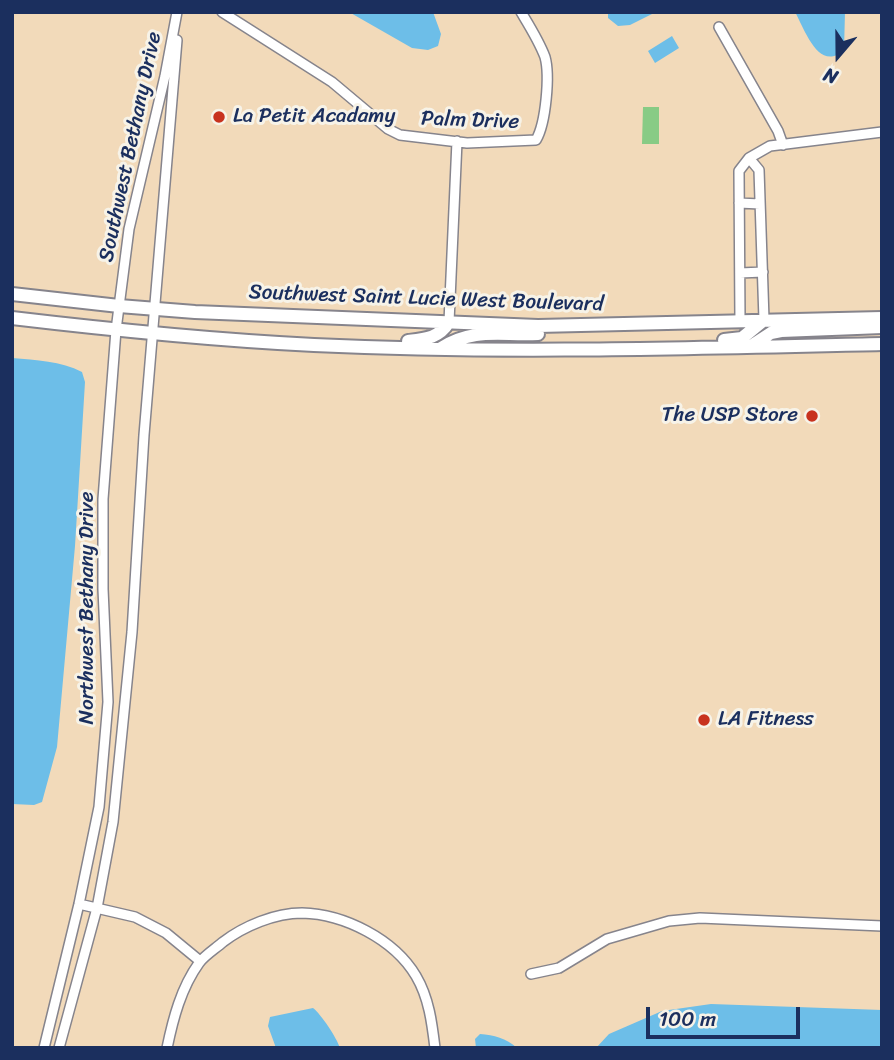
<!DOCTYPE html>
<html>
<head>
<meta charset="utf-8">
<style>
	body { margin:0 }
	#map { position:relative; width:894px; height:1060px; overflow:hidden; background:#f2daba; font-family:Sriracha,sans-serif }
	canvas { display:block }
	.frame { position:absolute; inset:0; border:14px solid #1b2f5e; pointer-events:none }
	.north { position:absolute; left:803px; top:21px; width:70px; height:70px; -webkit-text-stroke:5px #f7f3e8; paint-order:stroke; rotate:200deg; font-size:19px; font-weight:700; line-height:28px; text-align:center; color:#1b2f5e }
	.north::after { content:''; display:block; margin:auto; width:24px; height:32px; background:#1b2f5e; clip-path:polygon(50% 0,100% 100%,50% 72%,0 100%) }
	.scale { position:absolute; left:646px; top:1007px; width:154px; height:32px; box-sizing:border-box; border:4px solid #1b2f5e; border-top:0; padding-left:9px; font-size:21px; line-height:24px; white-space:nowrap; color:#1b2f5e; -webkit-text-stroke:5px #f7f3e8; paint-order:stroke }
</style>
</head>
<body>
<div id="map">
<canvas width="894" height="1060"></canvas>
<div class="frame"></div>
<div class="north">N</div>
<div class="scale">100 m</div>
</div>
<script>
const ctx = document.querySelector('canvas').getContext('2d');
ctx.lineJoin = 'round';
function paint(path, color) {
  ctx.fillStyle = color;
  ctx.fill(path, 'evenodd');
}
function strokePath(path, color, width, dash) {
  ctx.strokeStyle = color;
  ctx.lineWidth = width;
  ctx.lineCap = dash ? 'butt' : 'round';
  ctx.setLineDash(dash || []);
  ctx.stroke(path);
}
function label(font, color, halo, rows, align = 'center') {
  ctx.font = font + ' Sriracha,sans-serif';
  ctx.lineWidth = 6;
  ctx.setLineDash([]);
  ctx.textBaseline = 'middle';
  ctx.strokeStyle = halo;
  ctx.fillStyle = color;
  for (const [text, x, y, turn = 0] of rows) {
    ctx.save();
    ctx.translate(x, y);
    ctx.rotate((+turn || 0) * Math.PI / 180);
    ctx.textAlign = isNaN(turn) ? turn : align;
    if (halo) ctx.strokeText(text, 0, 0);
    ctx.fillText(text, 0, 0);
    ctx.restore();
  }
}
paint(new Path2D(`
	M643 107H659V144H642Z`), '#88cb85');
paint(new Path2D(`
	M349 12H433L441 34 438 46 428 50 412 48Z
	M608 12H656L630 25 618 26 608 18Z
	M795 12H845L844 50C819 73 805 30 795 12Z
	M672 36 679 48 655 63 648 51Z
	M12 358C36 360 61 361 82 372L85 382 75 546 57 747 42 802 34 805 12 804Z
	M711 1004 882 1010V1048H596L609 1034 662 1011Z
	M313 1008C321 1014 337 1038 340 1048H276L268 1026 270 1017Z
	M480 1034C494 1035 506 1038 517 1048H476L475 1039Z`), '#6dbee8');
const street = new Path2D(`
	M222 12 332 82 388 129 400 135 467 143 536 140C546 123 550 75 545 57 539 41 530 27 521 12
	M719 27 778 131 783 145
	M749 158 759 170 764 320
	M739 203 760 204
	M740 273 763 272
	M449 322 457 141
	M740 322 739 171 749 158 770 146 882 132
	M79 904 135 917 166 933 200 961
	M531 974 559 968 607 939 669 921 700 918 882 926
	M44 1048 79 904 99 807 108 702 103 589V499L116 330 129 229 165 76 177 12
	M59 1048 97 908 113 822 132 632 144 435 177 40
	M167 1048C173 1019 181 988 199 963 205 955 215 949 223 942 244 926 275 913 302 913 344 914 394 939 416 976 429 998 432 1023 435 1048`);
const secondary = new Path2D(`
	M12 294 119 306 195 312 538 326 882 318
	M12 318C113 330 213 340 314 345 503 354 693 348 882 344
	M724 340 742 338 764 320
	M408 341C426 339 439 338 449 322
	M751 346 771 333 781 331 882 327
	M441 348C475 327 501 336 538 334`);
strokePath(street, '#86848c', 12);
strokePath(secondary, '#86848c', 16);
strokePath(street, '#fff', 9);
strokePath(secondary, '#fff', 12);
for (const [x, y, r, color] of [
	[219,117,7,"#c8321e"],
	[812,416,7,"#c8321e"],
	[704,720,7,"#c8321e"]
]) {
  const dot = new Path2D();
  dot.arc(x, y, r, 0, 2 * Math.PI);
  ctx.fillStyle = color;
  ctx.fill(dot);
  strokePath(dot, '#f7f3e8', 2.5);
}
label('21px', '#1b2f5e', '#f7f3e8', [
	["La Petit Acadamy",233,117],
	["The USP Store",798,416,"right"],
	["LA Fitness",718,720]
], 'left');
label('21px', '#1b2f5e', '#f7f3e8', [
	["Palm Drive",470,121,2],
	["Southwest Bethany Drive",131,147,-78],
	["Southwest Saint Lucie West Boulevard",426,299,2],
	["Northwest Bethany Drive",88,608,-90]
]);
</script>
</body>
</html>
